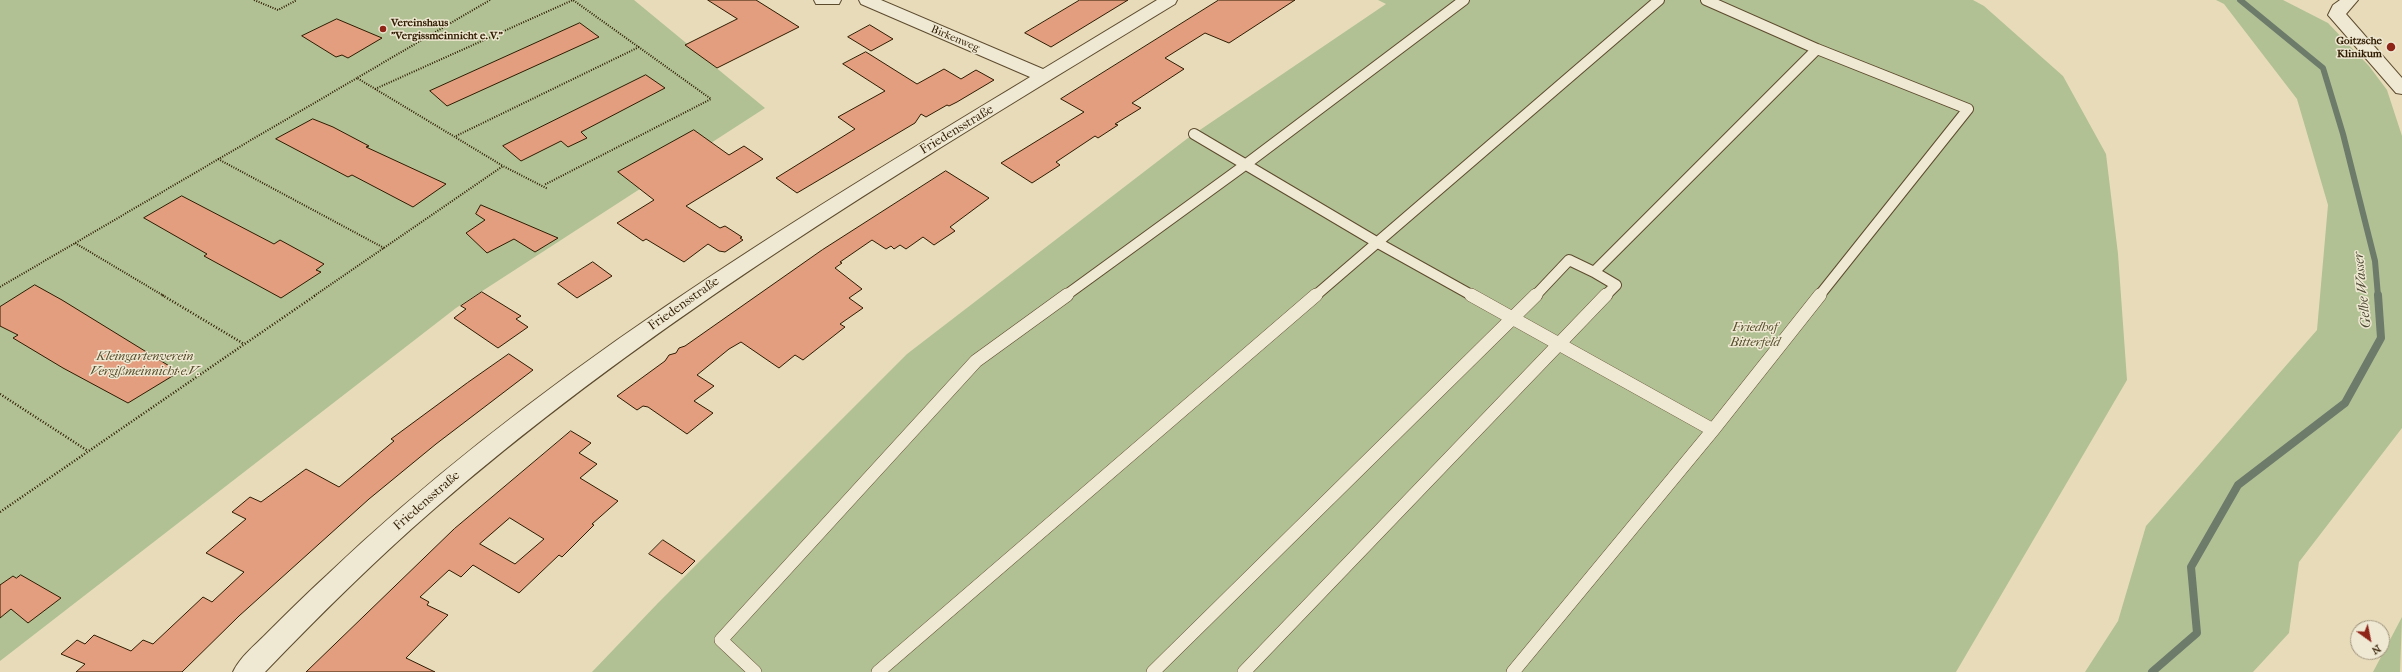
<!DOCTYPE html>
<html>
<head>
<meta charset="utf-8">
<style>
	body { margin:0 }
	#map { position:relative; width:2402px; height:672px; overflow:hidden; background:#e7dbba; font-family:"IM FELL French Canon",serif }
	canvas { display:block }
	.north { position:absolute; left:2350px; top:620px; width:40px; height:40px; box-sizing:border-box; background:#efe8d2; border:1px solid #a2967e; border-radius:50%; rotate:147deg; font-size:11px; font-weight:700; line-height:16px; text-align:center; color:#2f1b00 }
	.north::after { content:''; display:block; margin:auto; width:14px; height:18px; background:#8f2418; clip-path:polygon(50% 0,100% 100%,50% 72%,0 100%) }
</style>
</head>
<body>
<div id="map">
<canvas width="2402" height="672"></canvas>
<div class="north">N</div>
</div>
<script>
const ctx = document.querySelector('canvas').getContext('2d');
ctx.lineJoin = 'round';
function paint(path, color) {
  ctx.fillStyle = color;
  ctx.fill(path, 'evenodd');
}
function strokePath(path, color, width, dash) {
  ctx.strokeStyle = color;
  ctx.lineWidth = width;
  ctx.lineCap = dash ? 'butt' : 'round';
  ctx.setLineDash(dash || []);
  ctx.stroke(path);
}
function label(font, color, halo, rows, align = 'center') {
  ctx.font = font + ' "IM FELL French Canon",serif';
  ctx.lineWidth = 3;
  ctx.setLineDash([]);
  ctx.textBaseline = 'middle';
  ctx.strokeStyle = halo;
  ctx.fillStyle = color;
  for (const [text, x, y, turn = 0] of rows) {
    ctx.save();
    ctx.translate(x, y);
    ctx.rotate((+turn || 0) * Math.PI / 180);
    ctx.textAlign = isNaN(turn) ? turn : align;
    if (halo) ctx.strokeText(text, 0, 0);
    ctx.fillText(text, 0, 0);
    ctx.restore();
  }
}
paint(new Path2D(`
	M0 0H634L765 108 456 308 0 661Z
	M1378 0H1973L1984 6 2063 76 2106 154 2118 254 2127 380 1956 672H592L658 603 907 354 1188 138 1386 4Z
	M2216 0H2283L2328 23 2369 66 2387 90 2402 136V428L2299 562 2289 633 2253 672H2085L2118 621 2146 526 2317 330 2328 205 2297 99 2224 4Z
	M2402 617 2400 672H2373Z`), '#b1c194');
strokePath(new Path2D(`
	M2240 0 2323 68 2343 134 2375 261 2378 296`), '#6d7b6b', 6);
strokePath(new Path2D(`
	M2152 672 2197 633 2191 567 2238 485 2345 403 2381 338 2378 295`), '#6d7b6b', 8);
const building = new Path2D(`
	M708 0H756L799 27 717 68 685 45 737 19Z
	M1080 0H1128L1051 47 1025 33Z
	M1219 0H1295L1229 43 1205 33 1165 58 1184 69 1132 103 1141 108 1115 124 1118 125 1098 138 1095 136 1056 162 1060 165 1032 183 1001 163 1084 112 1061 99Z
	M337 19 382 38 348 58 342 55 336 57 302 36Z
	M580 23 599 37 447 106 430 91Z
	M870 25 893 39 871 51 848 37Z
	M866 52 917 84 944 69 961 79 976 70 994 80 957 102 949 106 947 105 926 117 921 114 915 123 797 193 776 178 855 129 838 117 885 91 843 64Z
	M646 75 665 88 581 132 587 138 568 147 561 141 521 161 503 146Z
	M313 119 333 127 369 146 366 147 446 184 413 207 352 175 348 177 276 139Z
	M694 130 729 155 744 146 763 159 686 206 720 228 725 226 742 237 740 238 743 240 725 252 719 251 708 244 684 262 646 239 643 241 617 223 654 200 618 172Z
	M946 171 989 198 950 227 955 231 934 245 923 237 906 249 900 245 894 249 891 246 886 249 872 240 840 262 842 263 835 268 862 289 849 298 863 308 840 324 845 327 803 360 795 355 779 368 741 342 729 349 697 375 714 386 694 401 713 413 687 434 648 407 643 406 637 410 617 396 665 361 669 355 676 353 679 348 685 346 822 250Z
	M182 196 274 244 280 240 324 264 316 270 321 272 281 298 204 256 207 254 144 218Z
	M481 205 558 238 535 252 514 239 487 253 466 233 485 220 476 214Z
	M593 262 612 276 577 298 558 284Z
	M35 285 62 300 179 372 128 403 63 368 13 338 18 335 0 326V307Z
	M482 292 521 316 516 319 528 327 498 348 454 318 466 309 461 306Z
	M509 354 533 370 436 444 369 499 239 616 182 672H76L85 664 61 654 77 640 85 644 94 635 131 651 143 640 153 644 203 597 212 602 244 572 206 553 246 519 232 512 250 497 261 502 306 469 339 487 394 441 391 439 467 383Z
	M571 431 591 443 579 453 597 464 580 478 618 501 592 524 594 525 562 557 559 555 519 593 473 565 461 577 449 570 420 597 429 602 427 605 448 615 406 658 435 672H306L454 529ZM510 518 544 539 515 564 480 544Z
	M663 540 695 561 682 574 649 554Z
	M21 575 61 598 28 623 11 609 0 618V585L13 576 16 578Z`);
paint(building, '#e39e7f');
strokePath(building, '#2f1b00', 1);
const serviceFar1 = new Path2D(`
	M1817 49 1968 109 1819 296
	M1194 134 1378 243 1473 296
	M1594 272 1616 285 1605 296
	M1065 296 1245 165 1464 0
	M1315 296 1659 0
	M1535 296 1569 260 1594 272 1817 49 1706 0`);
const service = new Path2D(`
	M1471 295 1713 430
	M755 672 721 640 976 361 1067 295
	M878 672 1316 295
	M1153 672 1536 295
	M1244 672 1606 295
	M1513 672 1713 430 1820 295`);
const minor = new Path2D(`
	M814 0H841L839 4H816Z
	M859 0H881L1043 69 1157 0H1177L1175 4C920 160 659 313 433 510 374 561 319 616 265 672H233C240 657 254 646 266 634 286 614 306 594 327 575 536 376 785 225 1030 77L861 4Z
	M2340 0H2358L2346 14 2402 78V94L2396 93 2328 15 2333 5Z`);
strokePath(serviceFar1, '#5d4b2e', 12);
strokePath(service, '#5d4b2e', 14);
strokePath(minor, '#5d4b2e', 2);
strokePath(new Path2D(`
	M254 0 278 10 297 0
	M490 0 357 78 503 166
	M375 89 573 0 711 99 544 185
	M456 136 639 47
	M218 159 384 248
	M75 243 164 296
	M0 287 357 78
	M314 296 503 166 548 189`), '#2f1b00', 2, [1, 1.5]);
strokePath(new Path2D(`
	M162 295 244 344
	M0 394 88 451
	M0 512 316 295`), '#2f1b00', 2.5, [1, 2]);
strokePath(serviceFar1, '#efe8d2', 10);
strokePath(service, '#efe8d2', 13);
paint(minor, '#efe8d2');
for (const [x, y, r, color] of [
	[383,29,4,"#8f2418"],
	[2391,47,5,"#8f2418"]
]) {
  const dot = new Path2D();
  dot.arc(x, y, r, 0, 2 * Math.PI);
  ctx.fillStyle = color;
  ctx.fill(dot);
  strokePath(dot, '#efe8d2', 1.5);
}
label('bold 11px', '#2f1b00', '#efe8d2', [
	["Vereinshaus",391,23],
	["\"Vergissmeinnicht e. V.\"",391,36],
	["Goitzsche",2382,41,"right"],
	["Klinikum",2382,54,"right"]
], 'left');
label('11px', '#2f1b00', '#efe8d2', [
	["Birkenweg",955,39,23]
]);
label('13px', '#2f1b00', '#efe8d2', [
	["Friedensstraße",957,130,-31],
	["Friedensstraße",684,304,-35],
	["Friedensstraße",427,501,-41]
]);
label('italic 13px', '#564d2c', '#efe8d2', [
	["Friedhof",1755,328],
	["Bitterfeld",1755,343],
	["Kleingartenverein",145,357],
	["Vergißmeinnicht e.V.",145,372]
]);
label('italic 14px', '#4e4b35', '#efe8d2', [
	["Gelbe Wasser",2363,290,-96]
]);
</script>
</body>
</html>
